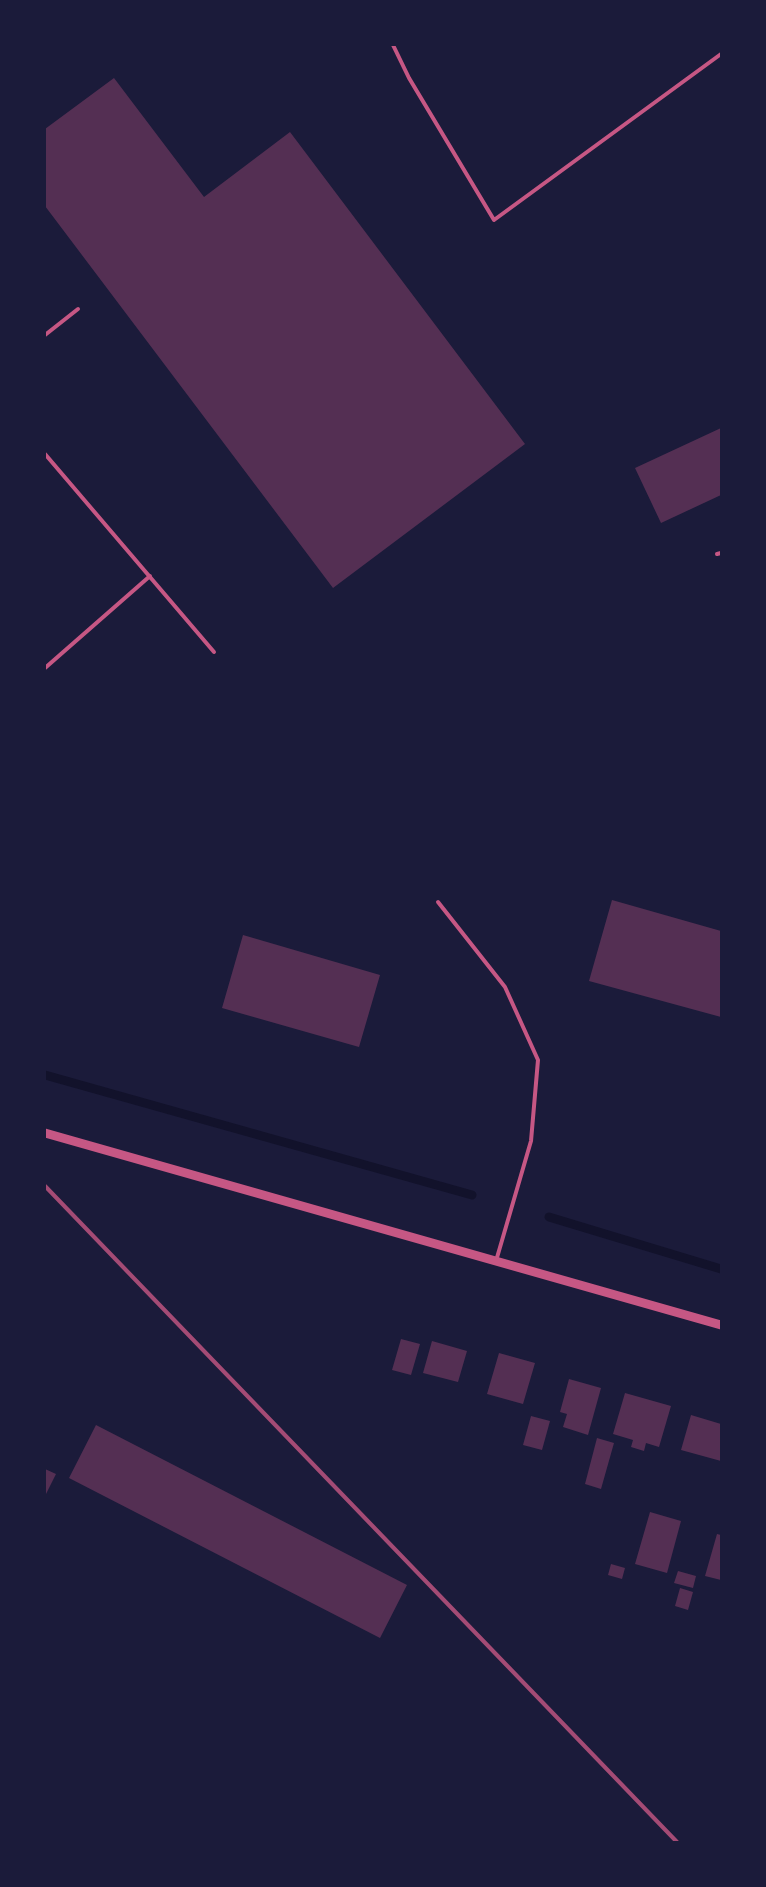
<!DOCTYPE html>
<html>
<head>
<meta charset="utf-8">
<style>
	body { margin:0 }
	#map { position:relative; width:766px; height:1887px; overflow:hidden; background:#1b1b3a; font-family:Signika,sans-serif }
	canvas { display:block }
	.frame { position:absolute; inset:0; border:46px solid #1b1b3a; pointer-events:none }
</style>
</head>
<body>
<div id="map">
<canvas width="766" height="1887"></canvas>
<div class="frame"></div>
</div>
<script>
const ctx = document.querySelector('canvas').getContext('2d');
ctx.lineJoin = 'round';
function strokePath(path, color, width, dash) {
  ctx.strokeStyle = color;
  ctx.lineWidth = width;
  ctx.lineCap = dash ? 'butt' : 'round';
  ctx.setLineDash(dash || []);
  ctx.stroke(path);
}
function paint(path, color) {
  ctx.fillStyle = color;
  ctx.fill(path, 'evenodd');
}
strokePath(new Path2D(`
	M45 1075 472 1195
	M549 1217 721 1269`), '#12122b', 9);
paint(new Path2D(`
	M114 78 204 197 290 132 525 444 333 588 45 206V129Z
	M721 428V495L661 523 635 468Z
	M612 900 721 931V1017L589 981Z
	M243 935 380 975 359 1047 222 1008Z
	M401 1339 420 1344 411 1375 392 1370Z
	M432 1341 467 1351 458 1382 423 1373Z
	M499 1353 535 1363 523 1404 487 1394Z
	M569 1379 601 1388 588 1435 563 1427 567 1414 560 1412Z
	M625 1393 671 1406 659 1447 646 1443 644 1451 631 1447 633 1440 613 1434Z
	M691 1415 721 1424V1461L681 1450Z
	M531 1416 550 1421 542 1450 523 1445Z
	M96 1425 407 1585 380 1638 69 1478Z
	M597 1438 614 1443 601 1489 585 1484Z
	M45 1469 56 1474 45 1496Z
	M650 1512 681 1521 667 1573 635 1564Z
	M717 1534 721 1535V1580L705 1576Z
	M611 1564 625 1568 622 1579 608 1575Z
	M678 1571 696 1576 693 1588 674 1583Z
	M680 1588 693 1592 688 1610 675 1606Z`), '#542f53');
strokePath(new Path2D(`
	M393 45 409 78 494 220 721 54
	M45 335 78 309
	M45 454 214 652
	M717 554 721 553
	M45 668 150 576
	M438 902 505 987 538 1060 531 1141 496 1261`), '#c65784', 4);
strokePath(new Path2D(`
	M45 1133 721 1325`), '#c65784', 9);
strokePath(new Path2D(`
	M45 1186 677 1842`), '#a44b75', 4);
</script>
</body>
</html>
